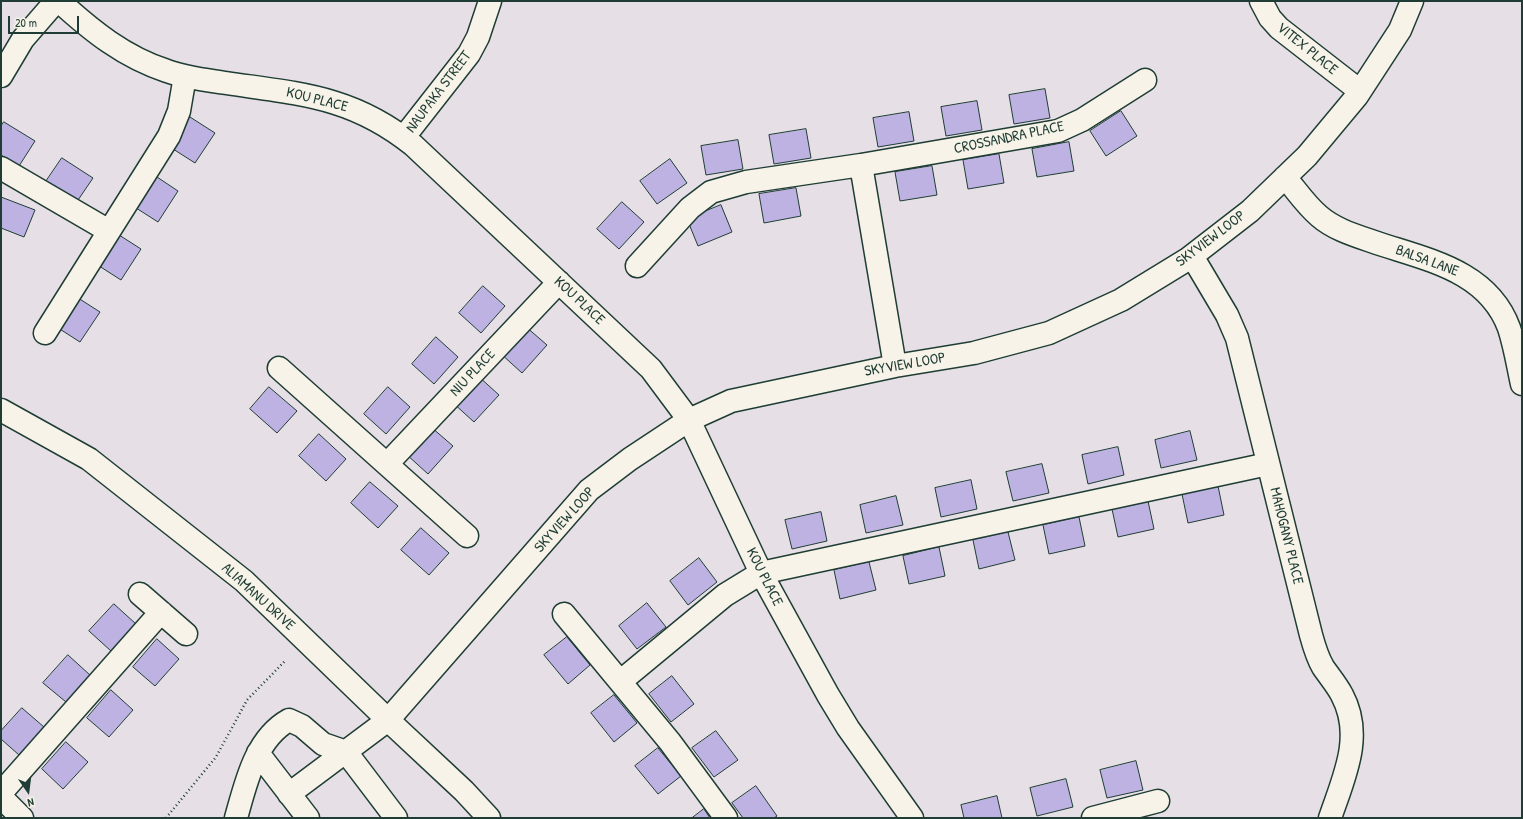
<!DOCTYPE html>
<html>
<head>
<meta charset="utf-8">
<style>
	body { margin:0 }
	#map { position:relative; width:1523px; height:819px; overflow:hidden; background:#e6e0e6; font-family:"Patrick Hand",sans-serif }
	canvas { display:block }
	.frame { position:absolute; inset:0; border:2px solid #1f3d34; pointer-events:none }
	.north { position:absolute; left:8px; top:771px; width:40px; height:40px; -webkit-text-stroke:3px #f7f3e8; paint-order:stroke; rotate:166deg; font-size:11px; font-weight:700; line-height:16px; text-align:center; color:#1f3d34 }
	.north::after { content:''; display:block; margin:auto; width:14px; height:18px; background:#1f3d34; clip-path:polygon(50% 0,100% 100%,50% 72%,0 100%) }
	.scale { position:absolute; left:8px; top:16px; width:71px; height:18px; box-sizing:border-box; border:2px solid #1f3d34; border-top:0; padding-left:5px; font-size:12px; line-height:14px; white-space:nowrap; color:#1f3d34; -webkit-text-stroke:3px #f7f3e8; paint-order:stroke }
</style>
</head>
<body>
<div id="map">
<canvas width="1523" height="819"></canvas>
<div class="frame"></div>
<div class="north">N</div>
<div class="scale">20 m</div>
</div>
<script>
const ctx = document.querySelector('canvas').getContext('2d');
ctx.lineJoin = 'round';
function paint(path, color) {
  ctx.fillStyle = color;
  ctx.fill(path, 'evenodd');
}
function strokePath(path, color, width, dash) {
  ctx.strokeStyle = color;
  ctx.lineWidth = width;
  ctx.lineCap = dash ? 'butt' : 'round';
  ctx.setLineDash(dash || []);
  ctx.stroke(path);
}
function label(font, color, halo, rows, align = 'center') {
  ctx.font = font + ' "Patrick Hand",sans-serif';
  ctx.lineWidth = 4;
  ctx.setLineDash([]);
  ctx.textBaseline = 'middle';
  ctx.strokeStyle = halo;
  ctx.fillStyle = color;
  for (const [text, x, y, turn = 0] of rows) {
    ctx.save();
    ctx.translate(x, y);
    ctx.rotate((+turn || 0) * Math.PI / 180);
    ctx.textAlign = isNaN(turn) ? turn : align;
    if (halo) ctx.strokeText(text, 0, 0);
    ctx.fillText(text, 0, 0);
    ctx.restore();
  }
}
const building = new Path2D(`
	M1045 89 1050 118 1014 124 1009 95Z
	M977 101 982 130 946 136 941 107Z
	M1121 111 1137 136 1106 156 1090 131Z
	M909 112 914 141 878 147 873 118Z
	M190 117 215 133 195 163 170 147Z
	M4 122 35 141 19 166 1 155V126Z
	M806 129 811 158 774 164 769 135Z
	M738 140 743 169 706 175 701 146Z
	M1069 142 1074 171 1037 177 1032 149Z
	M999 154 1004 183 968 189 963 160Z
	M62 158 93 178 76 203 45 183Z
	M670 159 687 183 657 204 640 181Z
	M932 166 937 195 900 201 895 172Z
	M154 175 178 191 158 222 133 206Z
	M796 188 801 216 764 223 759 194Z
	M1 197 35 210 24 237 1 228Z
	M622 202 644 222 619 249 597 229Z
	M721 205 732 232 698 246 687 219Z
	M116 233 141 249 121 280 96 264Z
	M483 286 505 306 481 333 459 313Z
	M75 296 100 312 80 342 55 326Z
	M525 326 547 345 522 373 500 353Z
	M436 337 458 357 434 384 412 364Z
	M477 375 499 395 474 422 452 402Z
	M269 387 297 411 277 433 250 409Z
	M388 387 410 407 386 434 364 414Z
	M431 427 453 446 428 474 406 454Z
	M1190 431 1197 460 1161 468 1155 440Z
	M319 434 346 459 326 481 299 456Z
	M1118 447 1124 475 1088 484 1082 455Z
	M1042 464 1049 493 1013 501 1006 472Z
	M971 480 977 509 941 517 935 488Z
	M370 482 398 506 378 528 351 503Z
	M1218 486 1224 515 1188 523 1182 494Z
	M896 496 903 525 866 533 860 505Z
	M1148 501 1154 529 1118 537 1112 509Z
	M821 512 827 541 792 549 785 520Z
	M1079 517 1085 546 1049 554 1043 525Z
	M421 528 449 553 429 575 401 550Z
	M1008 532 1015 560 979 569 973 540Z
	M939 547 945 576 909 584 903 556Z
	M699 558 717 582 688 605 670 581Z
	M869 562 876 590 840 599 834 570Z
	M647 603 666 627 637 649 619 626Z
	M114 604 136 624 111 651 89 631Z
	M567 637 590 665 568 684 544 655Z
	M157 639 179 659 155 686 133 667Z
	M68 655 90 675 66 702 43 683Z
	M672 676 694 704 671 722 649 694Z
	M111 690 133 710 109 737 87 718Z
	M614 695 637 723 614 742 591 713Z
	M22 708 44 727 19 755 1 739V731Z
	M716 731 738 760 714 777 692 748Z
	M66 742 88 762 63 789 42 769Z
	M658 748 681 776 658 794 635 766Z
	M1136 761 1143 790 1107 798 1100 770Z
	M1066 779 1073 807 1037 816 1030 788Z
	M756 786 777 816 774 818H743L732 803Z
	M997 796 1002 818H964L961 805Z
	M704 809 710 818H692Z`);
paint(building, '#beb2e3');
strokePath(building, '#1f3d34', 1);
const minor = new Path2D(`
	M59 1C92 31 124 57 167 71 186 78 207 80 226 83 300 94 352 96 413 145L651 369 689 420 761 573 828 695 848 728 912 818
	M1261 1 1270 18 1279 28 1360 91
	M1 76 23 39 56 1
	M404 137 469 54 478 37 490 1
	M1 168 109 231
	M1285 177C1296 190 1306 205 1319 216 1335 230 1357 236 1377 243 1428 260 1488 271 1509 328 1515 346 1518 366 1522 384
	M1192 256 1227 315 1237 338 1311 635C1314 646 1317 657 1323 667 1329 676 1337 685 1342 695 1364 736 1344 777 1330 818
	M637 266 690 208 711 192 746 182 861 165
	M45 333 169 136 179 111 185 76
	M895 366 861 165 1058 131 1082 120 1145 80
	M279 368 467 536
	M1 410 89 459 244 581 388 720 464 791 489 818
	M387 464 559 282
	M140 594 186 634
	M564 614 670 742 726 818
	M621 681 725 595 761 573 1268 464
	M258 753 308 818
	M1 793 161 612
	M289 794 388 720 589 490 630 459 689 420 731 401 895 366 974 353 1049 333 1121 300 1188 259 1250 211 1307 156 1357 96 1400 30 1412 1
	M1 797 22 818
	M236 818C246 783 255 739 289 720L302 726 323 744 346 752 396 818
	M1093 818 1158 801`);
strokePath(minor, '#1f3d34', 25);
strokePath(new Path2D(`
	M166 818 216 757 247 700 285 661`), '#1f3d34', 2.5, [1, 3]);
strokePath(minor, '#f7f3e8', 22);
label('15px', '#1f3d34', '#f7f3e8', [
	["VITEX PLACE",1307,49,39],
	["NAUPAKA STREET",439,92,-53],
	["KOU PLACE",317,100,14],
	["CROSSANDRA PLACE",1009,138,-12],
	["SKYVIEW LOOP",1211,239,-37],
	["BALSA LANE",1427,261,20],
	["KOU PLACE",579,301,43],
	["SKYVIEW LOOP",905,365,-10],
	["NIU PLACE",473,373,-47],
	["SKYVIEW LOOP",565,520,-48],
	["MAHOGANY PLACE",1286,536,76],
	["KOU PLACE",764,577,63],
	["ALIAMANU DRIVE",258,597,42]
]);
</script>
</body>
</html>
